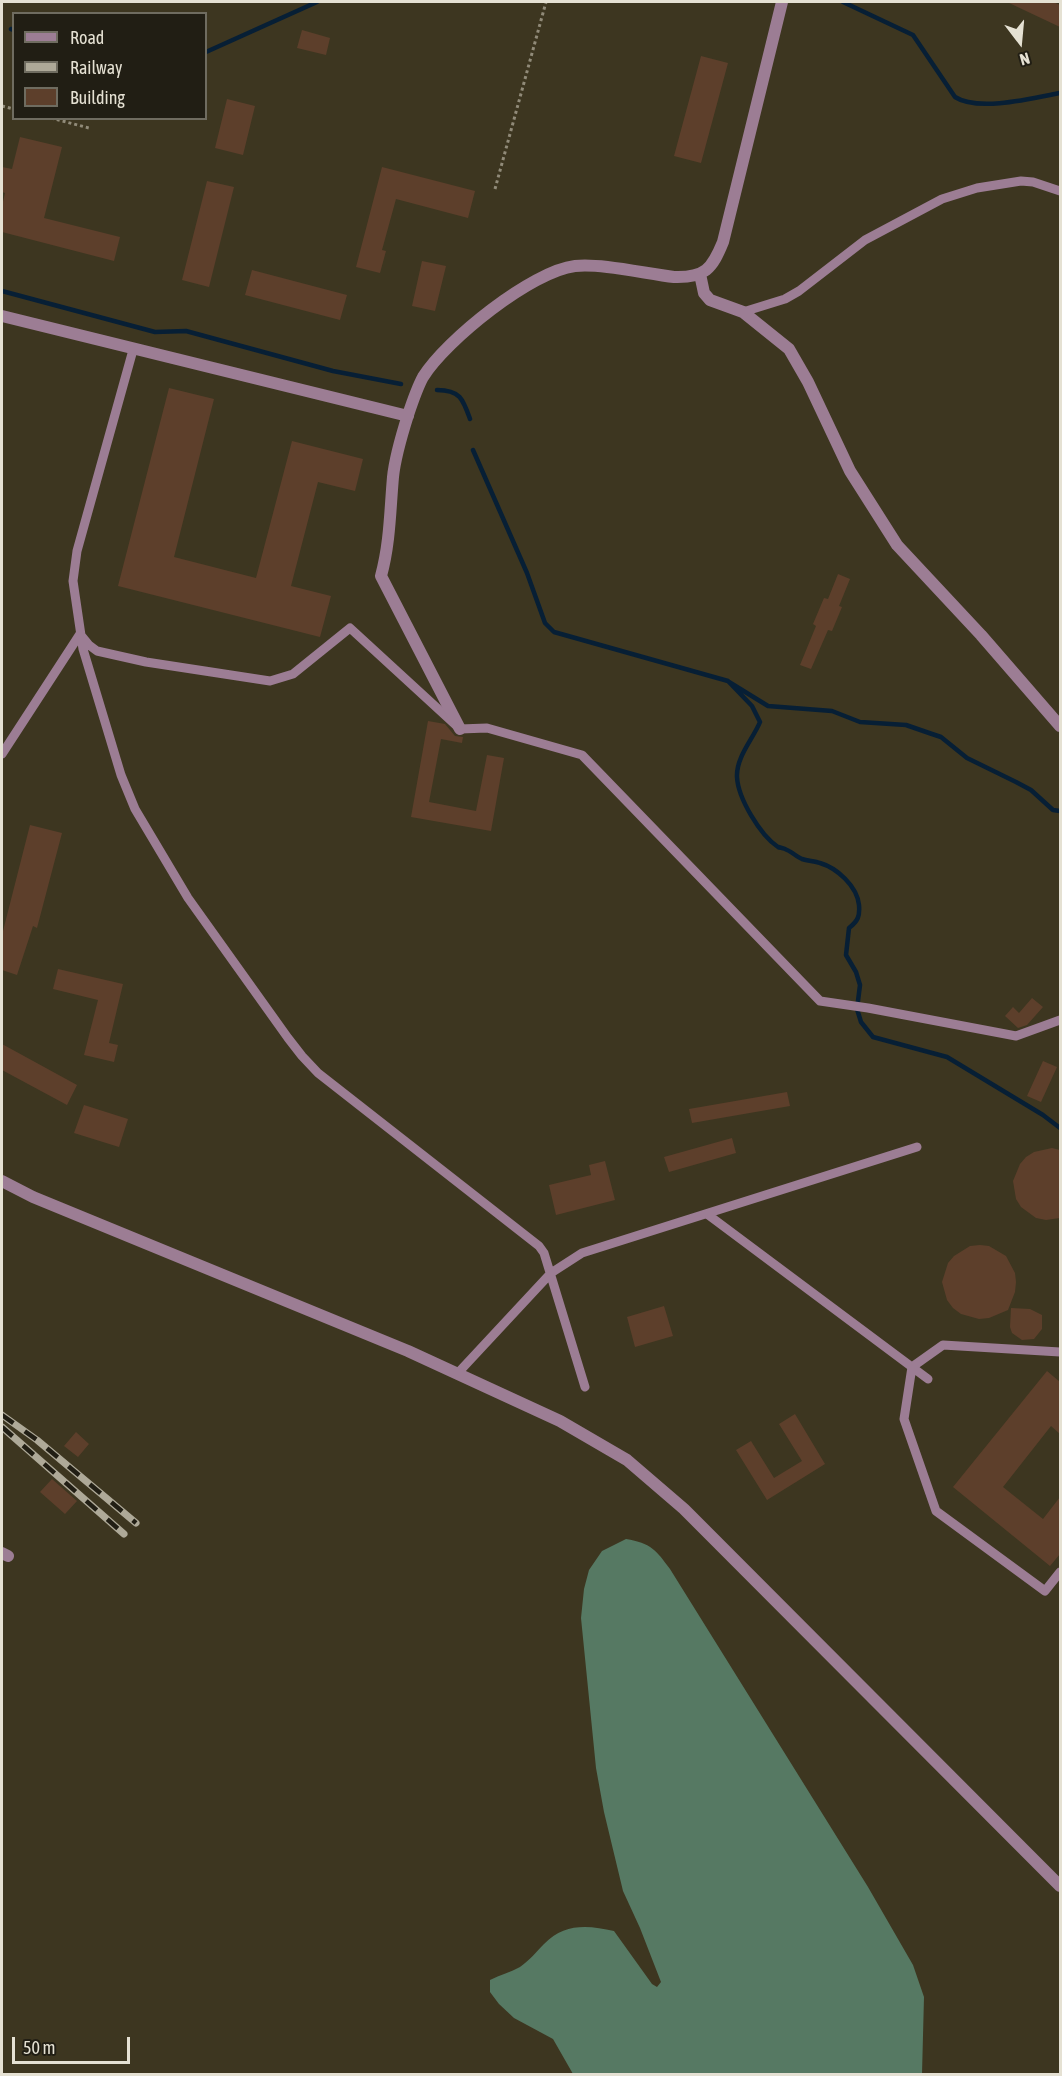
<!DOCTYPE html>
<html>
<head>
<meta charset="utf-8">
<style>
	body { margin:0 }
	#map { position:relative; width:1062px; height:2076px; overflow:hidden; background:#3d3620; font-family:"Asap Condensed",sans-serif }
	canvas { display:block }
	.frame { position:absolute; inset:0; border:3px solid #e5e1d3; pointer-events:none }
	.legend { position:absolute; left:12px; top:12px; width:195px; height:108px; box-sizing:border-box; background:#211e14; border:2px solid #6f6c60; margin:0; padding:8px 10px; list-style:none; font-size:18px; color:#e5e1d3 }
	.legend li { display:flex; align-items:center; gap:12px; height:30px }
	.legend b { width:30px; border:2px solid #6f6c60 }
	.north { position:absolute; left:990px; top:12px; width:60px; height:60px; -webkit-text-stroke:4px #211e14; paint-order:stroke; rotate:164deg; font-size:16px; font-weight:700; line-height:24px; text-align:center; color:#e5e1d3 }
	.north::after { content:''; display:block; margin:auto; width:21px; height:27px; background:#e5e1d3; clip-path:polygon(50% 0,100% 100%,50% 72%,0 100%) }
	.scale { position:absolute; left:12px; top:2037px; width:118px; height:27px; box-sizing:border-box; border:3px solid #e5e1d3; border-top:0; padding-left:8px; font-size:18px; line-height:21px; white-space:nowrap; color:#e5e1d3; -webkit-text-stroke:4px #211e14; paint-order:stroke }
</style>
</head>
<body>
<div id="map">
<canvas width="1062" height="2076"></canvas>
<div class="frame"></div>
<ul class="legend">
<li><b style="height:8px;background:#9c7d94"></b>Road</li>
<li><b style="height:8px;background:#aea998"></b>Railway</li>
<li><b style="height:16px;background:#5d3f2b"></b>Building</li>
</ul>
<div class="north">N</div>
<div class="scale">50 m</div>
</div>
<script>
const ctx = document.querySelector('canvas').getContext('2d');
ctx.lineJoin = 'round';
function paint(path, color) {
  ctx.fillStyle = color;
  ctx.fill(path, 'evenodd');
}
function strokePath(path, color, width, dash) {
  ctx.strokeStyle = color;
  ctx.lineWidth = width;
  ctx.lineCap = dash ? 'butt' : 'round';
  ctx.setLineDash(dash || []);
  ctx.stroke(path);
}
paint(new Path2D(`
	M626 1539C651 1543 656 1550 670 1569L868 1887 913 1965 924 1997 922 2074H573L553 2039 514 2018 499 2004 490 1992V1980C500 1975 511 1972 520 1967 530 1960 536 1952 544 1944 564 1923 588 1925 614 1931L652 1984 657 1987 661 1982 640 1928 623 1891 604 1812 596 1768 581 1618 584 1589 589 1570 602 1551Z`), '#567963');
strokePath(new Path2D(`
	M843 2 913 35 955 97C978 112 1034 98 1060 93
	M11 29 14 30
	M206 52 317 2
	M2 291 155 332 186 331 333 371 401 384
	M437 390C460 390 463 399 470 419
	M473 450 527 573 545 623 554 632 728 681 752 706 760 722C753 739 736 757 737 777 738 798 760 835 778 847 781 848 784 848 787 850 792 852 797 857 802 859 808 861 815 861 820 863 837 868 857 886 859 905 860 916 858 921 849 928L846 955 856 972 860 985 857 1009 861 1022 873 1037 947 1057 1043 1115 1060 1128
	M729 682 768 706 832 711 860 722 906 725 932 734 941 737 967 758 1016 782 1031 790 1053 810 1060 811`), '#071f35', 4.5);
paint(new Path2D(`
	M1007 2H1053L1060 5V27Z
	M302 30 330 38 326 55 297 48Z
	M701 56 728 63 701 163 674 156Z
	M227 99 255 106 243 155 215 148Z
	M20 137 62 147 44 218 120 237 114 261 2 232V206L5 193 2 192V167L12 169Z
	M382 167 475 191 468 218 396 199 382 250 386 251 380 273 356 267Z
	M207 181 234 187 209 287 182 280Z
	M422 261 446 266 435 311 412 306Z
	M252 270 347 295 340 320 245 295Z
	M169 388 214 399 174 557 256 578 292 441 363 459 355 491 318 482 291 586 331 596 320 637 118 586Z
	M838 574 850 579 839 606 842 607 832 631 828 630 811 669 800 665 816 626 813 624 824 598 828 599Z
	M428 721 445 724 455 736 463 737 462 743 441 739 429 802 476 811 487 755 504 758 491 831 411 817Z
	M30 825 62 833 37 928 33 926 17 975 2 970V931H3Z
	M58 969 123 984 109 1043 118 1045 114 1062 84 1055 98 1000 53 989Z
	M1032 998 1043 1007 1027 1025 1018 1028 1005 1016 1013 1007 1019 1013Z
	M2 1044 77 1085 67 1105 2 1070Z
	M1043 1061 1057 1067 1041 1102 1027 1096Z
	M787 1092 790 1106 692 1123 689 1109Z
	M84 1105 128 1119 119 1147 74 1133Z
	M732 1138 736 1153 669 1172 664 1157Z
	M1052 1148 1060 1150V1218L1046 1220 1036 1218 1021 1207 1016 1199 1013 1181 1020 1164 1026 1157 1034 1152Z
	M605 1161 615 1200 556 1215 549 1185 591 1175 589 1165Z
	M980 1245 989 1246 1006 1256 1015 1273 1016 1282 1015 1292 1008 1310 989 1318 979 1319 961 1314 953 1308 947 1300 942 1282 948 1263 954 1256 970 1246Z
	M664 1306 673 1336 635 1347 627 1317Z
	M1011 1308 1030 1309 1042 1315V1329L1034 1339 1022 1340 1012 1333 1010 1327Z
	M1047 1371 1060 1382V1434L1051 1426 1003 1487 1043 1519 1060 1497V1554L1050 1566 953 1487Z
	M795 1414 825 1464 767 1500 736 1450 751 1441 774 1478 802 1461 779 1424Z
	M76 1432 89 1444 78 1457 64 1446Z
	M52 1479 77 1501 65 1514 40 1492Z`), '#5d3f2b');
strokePath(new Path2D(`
	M2 106 14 109
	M51 118 89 128
	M495 189 546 2`), '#918b79', 3, [3, 3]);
strokePath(new Path2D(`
	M743 312 785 299 799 291 865 240 942 199 977 188 1021 181 1033 182 1060 191
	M133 350 77 551 73 581 83 649 121 775 135 809 188 898 288 1038 302 1056 318 1073 539 1246 544 1253 585 1387
	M2 754 80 634 89 645 97 651 146 662 270 681 293 674 350 628 460 729 487 728 582 755 820 1001 868 1008 1016 1036 1060 1020
	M707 1214 928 1379
	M1060 1352 943 1345 912 1367 904 1419 936 1511 1045 1591 1060 1572
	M457 1374 551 1273 582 1253 917 1147`), '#9c7d94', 9);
strokePath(new Path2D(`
	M700 274 704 293 710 300 743 312 789 349 808 382 850 471 897 545 981 635 1060 726
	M2 316 408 416
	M460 729 381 576C390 543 390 511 393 477 395 457 402 434 408 415 412 403 417 388 423 377 446 340 532 271 575 266 601 263 647 274 674 277 705 278 712 269 723 242L782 2
	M2 1181 33 1197 408 1351 560 1421 627 1460 684 1509 1060 1886
	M2 1553 8 1556`), '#9c7d94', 12);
const rail = new Path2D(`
	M2 1415 37 1440 136 1523
	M2 1427 124 1534`);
strokePath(rail, '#aea998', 7);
strokePath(rail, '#211e14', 4.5, [14]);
</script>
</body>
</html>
